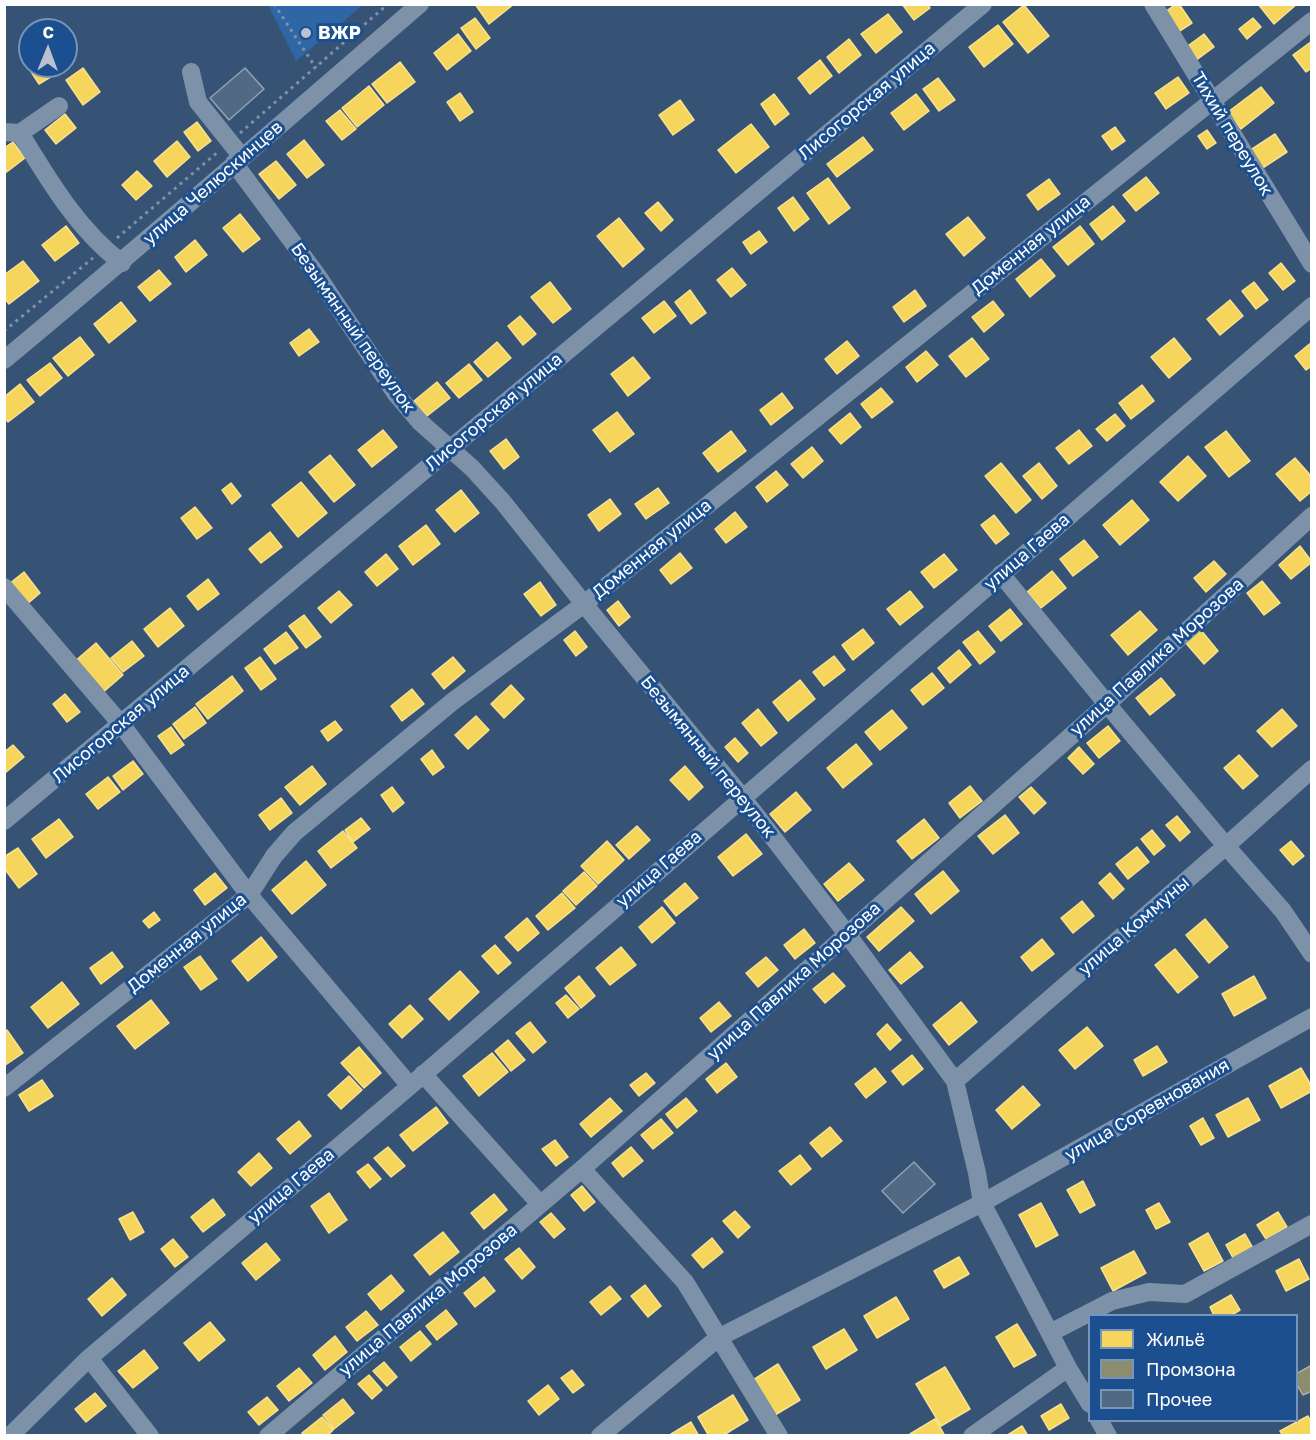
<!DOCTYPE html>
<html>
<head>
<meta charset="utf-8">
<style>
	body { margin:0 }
	#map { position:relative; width:1316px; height:1440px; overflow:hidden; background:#365274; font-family:"Golos Text",sans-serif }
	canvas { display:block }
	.frame { position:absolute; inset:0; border:6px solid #fff; pointer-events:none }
	.legend { position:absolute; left:1088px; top:1314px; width:210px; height:108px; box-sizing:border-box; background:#1b4f8f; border:2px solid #7695bc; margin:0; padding:8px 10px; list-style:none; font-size:18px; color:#fff }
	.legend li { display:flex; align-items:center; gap:12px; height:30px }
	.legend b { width:30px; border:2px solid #7695bc }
	.north { position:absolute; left:18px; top:18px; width:60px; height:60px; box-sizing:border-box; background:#1b4f8f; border:2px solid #7695bc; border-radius:50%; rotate:1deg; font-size:16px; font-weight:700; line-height:24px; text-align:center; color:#fff }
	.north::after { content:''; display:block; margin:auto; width:21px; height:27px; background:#b9c2ce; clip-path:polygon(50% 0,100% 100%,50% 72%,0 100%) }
</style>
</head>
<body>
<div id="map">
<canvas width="1316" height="1440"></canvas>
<div class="frame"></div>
<ul class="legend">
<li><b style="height:16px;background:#f6d55c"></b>Жильё</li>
<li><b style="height:16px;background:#8c8c6e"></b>Промзона</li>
<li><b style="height:16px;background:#526984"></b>Прочее</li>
</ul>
<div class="north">С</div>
</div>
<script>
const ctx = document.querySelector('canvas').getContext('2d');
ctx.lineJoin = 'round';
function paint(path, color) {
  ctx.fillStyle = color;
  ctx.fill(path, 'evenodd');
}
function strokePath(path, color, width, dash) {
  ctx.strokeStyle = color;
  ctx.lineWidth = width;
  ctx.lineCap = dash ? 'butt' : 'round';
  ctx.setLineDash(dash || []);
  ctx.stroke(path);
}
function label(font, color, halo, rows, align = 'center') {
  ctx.font = font + ' "Golos Text",sans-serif';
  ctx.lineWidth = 6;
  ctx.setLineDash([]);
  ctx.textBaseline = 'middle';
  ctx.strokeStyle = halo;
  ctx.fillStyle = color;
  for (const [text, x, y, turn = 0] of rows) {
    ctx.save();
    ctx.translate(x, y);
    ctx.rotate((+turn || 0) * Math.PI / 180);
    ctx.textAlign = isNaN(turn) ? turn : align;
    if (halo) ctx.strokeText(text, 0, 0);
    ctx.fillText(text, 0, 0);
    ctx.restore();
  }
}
paint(new Path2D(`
	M268 5H363L296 61Z`), '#2f66a5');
const homes = new Path2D(`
	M475 4H514L489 24Z
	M902 4H927L930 8 914 20Z
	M1176 4H1179L1192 23 1178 32 1165 12Z
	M1258 4H1297L1274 24Z
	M1024 5 1049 36 1028 53 1003 22Z
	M888 14 902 32 876 53 861 34Z
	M475 18 490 38 476 49 461 28Z
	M1253 18 1261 27 1247 39 1239 29Z
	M998 25 1013 44 984 67 969 47Z
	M458 34 471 51 447 70 434 53Z
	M1204 34 1214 47 1195 61 1185 48Z
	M849 39 861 55 839 73 827 57Z
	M1312 41V68L1306 72 1293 55Z
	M820 60 832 76 810 94 798 78Z
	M400 62 415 82 387 103 372 84Z
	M30 65 64 66 65 68 39 84 28 67Z
	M83 68 100 92 83 105 66 80Z
	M1178 77 1189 93 1166 109 1155 93Z
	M938 78 955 100 939 111 923 89Z
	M369 86 384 105 357 127 342 108Z
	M1261 87 1274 103 1241 129 1228 112Z
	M460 93 473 112 460 121 447 102Z
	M774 94 789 114 775 125 761 104Z
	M916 94 929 111 904 130 891 113Z
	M680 100 694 120 673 135 659 115Z
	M340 110 356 129 342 140 326 121Z
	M65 114 76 128 56 144 45 130Z
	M197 122 211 141 198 151 184 132Z
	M751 124 769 147 736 173 718 150Z
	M1115 127 1125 141 1112 150 1102 136Z
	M1207 130 1216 143 1207 149 1198 136Z
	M1275 134 1287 152 1261 169 1249 151Z
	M863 137 873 150 837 177 827 164Z
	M304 140 324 165 307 178 287 154Z
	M177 141 190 157 167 177 154 161Z
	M13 142 25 158 4 174V148Z
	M276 161 296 185 279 199 259 174Z
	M137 171 152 186 136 200 122 185Z
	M1146 177 1159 193 1136 211 1123 195Z
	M828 178 850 208 829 224 807 193Z
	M1049 179 1060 194 1038 210 1027 195Z
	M793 197 809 219 794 231 778 208Z
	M658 202 673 220 661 231 645 213Z
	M1113 206 1125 221 1102 240 1090 224Z
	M240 214 260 239 243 252 223 228Z
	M968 217 985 238 964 256 946 234Z
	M619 218 644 249 623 267 597 236Z
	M66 226 79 243 55 261 42 245Z
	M1080 226 1094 244 1068 265 1053 247Z
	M759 231 767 242 751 254 743 242Z
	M195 240 207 255 186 272 175 257Z
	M1041 259 1055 276 1030 297 1016 279Z
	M23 261 39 281 9 304 4 298V275Z
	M1281 263 1295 281 1283 290 1269 273Z
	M732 268 746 285 731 297 717 280Z
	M159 270 171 284 150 301 138 287Z
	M550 282 571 309 553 323 531 297Z
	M1254 282 1268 300 1256 309 1242 291Z
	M690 290 706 313 691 324 675 302Z
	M915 290 926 306 904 322 893 307Z
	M1230 300 1243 316 1220 335 1207 319Z
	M664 301 676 316 654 333 642 318Z
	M993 301 1004 315 984 332 972 317Z
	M121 302 136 321 109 343 94 324Z
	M520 316 536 334 523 345 508 326Z
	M309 329 319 342 299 356 290 343Z
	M80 337 94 355 68 376 53 358Z
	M972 338 989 359 966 377 949 356Z
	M1174 338 1191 359 1169 378 1151 357Z
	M847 341 859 356 837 374 825 359Z
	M497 342 511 358 488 377 474 362Z
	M1312 342V366L1306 370 1295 356Z
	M926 351 938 365 917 382 906 367Z
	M633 357 650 378 628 396 611 374Z
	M50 363 62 378 40 396 27 380Z
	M469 364 482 380 459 398 446 383Z
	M437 382 450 398 427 416 414 401Z
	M20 384 34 402 8 422 4 417V397Z
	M1142 385 1154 401 1131 419 1119 403Z
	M881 388 893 402 872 418 861 404Z
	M782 393 793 408 771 425 760 410Z
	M617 412 634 434 610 452 593 430Z
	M850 413 861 427 841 444 829 430Z
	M1115 414 1125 426 1107 441 1096 429Z
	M383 430 397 447 372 467 358 450Z
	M1079 430 1092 446 1069 464 1056 448Z
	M731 431 746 451 718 472 703 453Z
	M1226 431 1250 461 1229 477 1205 447Z
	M506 439 519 457 504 469 490 451Z
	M812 447 823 461 803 478 791 464Z
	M330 455 355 485 334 502 309 472Z
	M1188 456 1206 476 1178 501 1160 482Z
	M1295 458 1312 477V491L1300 501 1276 474Z
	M1001 463 1031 500 1016 513 985 476Z
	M1039 463 1057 486 1042 499 1023 476Z
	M776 471 788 485 767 502 756 487Z
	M301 482 327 513 298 537 272 505Z
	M231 483 241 496 232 504 222 490Z
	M658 488 669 503 646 519 635 504Z
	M461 490 479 513 455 532 436 510Z
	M610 499 621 514 599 531 588 515Z
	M1132 500 1149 520 1120 545 1103 525Z
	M195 507 212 528 197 539 181 518Z
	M735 512 747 527 726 543 715 529Z
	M994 515 1009 534 996 544 981 525Z
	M426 525 440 544 413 565 399 546Z
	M270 532 282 547 261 563 249 549Z
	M1084 540 1098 557 1073 576 1060 559Z
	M1300 546 1312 562 1291 579 1279 565Z
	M680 553 692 568 671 584 660 570Z
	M386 554 398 569 377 586 365 572Z
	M944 554 957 570 934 588 921 572Z
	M1214 561 1226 574 1206 592 1194 578Z
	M1052 571 1066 588 1041 608 1027 592Z
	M24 572 40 593 26 605 9 584Z
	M208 579 219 594 198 610 187 596Z
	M1262 581 1280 603 1264 615 1247 593Z
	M540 582 556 605 541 616 524 594Z
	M339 591 352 605 331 623 318 608Z
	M910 591 923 607 900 625 887 609Z
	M618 601 630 617 619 626 607 610Z
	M170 608 184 626 158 647 144 629Z
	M1010 609 1022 624 1001 641 989 626Z
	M1140 611 1157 630 1128 655 1111 635Z
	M304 615 321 637 306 648 289 626Z
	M863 629 874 643 853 660 842 645Z
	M1200 629 1218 651 1204 664 1185 642Z
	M575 631 587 647 576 656 564 640Z
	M978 631 995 652 980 664 963 642Z
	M286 632 298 648 275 664 264 649Z
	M132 641 144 656 123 672 111 658Z
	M96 643 123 675 101 694 74 662Z
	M959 650 971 665 950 683 938 668Z
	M834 656 845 670 824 686 813 672Z
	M260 657 276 679 261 690 245 668Z
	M453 657 465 671 444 689 432 674Z
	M932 673 944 688 923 705 911 690Z
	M232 676 243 691 208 719 196 704Z
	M1161 678 1175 695 1150 715 1136 698Z
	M800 680 815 699 788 721 773 702Z
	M511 685 524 699 504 718 491 704Z
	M412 689 424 704 402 721 391 706Z
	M65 694 80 712 67 722 53 704Z
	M195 707 206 723 184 739 173 724Z
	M758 709 777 733 761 746 742 723Z
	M1282 709 1297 726 1272 747 1257 731Z
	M892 710 907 728 880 750 865 732Z
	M476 716 489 730 468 749 455 735Z
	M335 721 342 730 328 741 321 731Z
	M1108 726 1120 741 1099 758 1087 743Z
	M171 727 184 745 171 754 158 736Z
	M735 738 748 753 738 762 725 747Z
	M856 744 872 764 843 788 827 768Z
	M13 745 24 757 5 773 4 752Z
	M1079 747 1094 764 1083 774 1068 758Z
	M432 750 444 767 433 775 421 759Z
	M1239 755 1258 776 1243 789 1224 768Z
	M133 761 143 774 123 790 113 776Z
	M312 766 326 784 300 805 285 787Z
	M685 766 703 787 689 800 670 780Z
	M108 777 120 792 98 809 86 794Z
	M970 786 982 801 960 818 949 803Z
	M392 787 404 803 393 812 381 795Z
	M1031 787 1046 803 1034 814 1019 797Z
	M796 792 811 810 785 832 770 814Z
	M281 798 292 813 270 830 259 815Z
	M1005 815 1019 833 993 854 978 836Z
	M1177 816 1190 832 1180 841 1166 825Z
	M361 818 370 829 353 842 345 830Z
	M59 819 73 837 46 858 32 839Z
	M924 819 939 838 912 859 897 841Z
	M637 826 650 840 629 859 616 845Z
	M1152 830 1165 846 1154 855 1141 839Z
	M343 831 357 848 331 868 318 851Z
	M746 834 762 854 733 876 718 857Z
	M607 841 624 860 598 884 581 866Z
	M1291 841 1304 856 1293 865 1280 850Z
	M1137 847 1149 862 1128 879 1116 864Z
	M18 848 37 874 19 888 4 868V857Z
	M306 861 326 885 292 914 272 890Z
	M849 863 864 880 838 901 824 884Z
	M943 871 959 891 931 914 915 894Z
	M584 872 597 886 576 905 563 891Z
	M215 873 227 888 205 905 194 890Z
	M1110 873 1124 889 1113 899 1099 883Z
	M685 883 698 898 676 916 664 901Z
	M562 893 575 908 548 930 536 916Z
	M1082 901 1094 916 1073 933 1061 918Z
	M662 907 675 923 652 943 639 927Z
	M901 907 914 921 879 951 867 937Z
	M154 912 160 920 149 928 143 921Z
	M527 918 539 933 518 951 505 937Z
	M1205 919 1228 947 1209 963 1186 935Z
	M804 929 815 943 795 959 784 945Z
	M261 937 277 957 248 981 232 961Z
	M1042 939 1054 954 1032 971 1021 957Z
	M495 945 511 963 498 974 482 956Z
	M621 947 636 965 610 985 596 968Z
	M1175 949 1198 977 1178 993 1155 965Z
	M112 952 123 967 101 984 90 968Z
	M910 952 923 967 901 984 889 970Z
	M200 956 217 979 201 990 184 967Z
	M766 957 778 970 758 987 746 973Z
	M460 971 479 992 449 1020 429 999Z
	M833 973 845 986 825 1003 813 989Z
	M579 976 595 996 581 1008 565 988Z
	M1254 976 1266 998 1234 1016 1222 994Z
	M62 982 79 1004 48 1028 31 1007Z
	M566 995 579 1009 568 1018 556 1003Z
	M151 1000 169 1023 135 1049 117 1026Z
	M719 1002 731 1016 711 1032 700 1018Z
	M961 1002 977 1022 949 1045 933 1025Z
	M410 1005 423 1019 402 1038 389 1024Z
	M530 1022 546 1042 533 1053 516 1033Z
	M887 1024 901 1040 890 1050 877 1034Z
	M1087 1027 1103 1046 1075 1069 1059 1050Z
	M7 1030 23 1053 4 1066V1032Z
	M508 1040 525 1060 511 1071 495 1051Z
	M1157 1046 1167 1062 1143 1076 1134 1060Z
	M359 1047 381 1073 364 1088 341 1063Z
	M492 1053 508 1072 479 1096 463 1076Z
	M912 1055 923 1069 903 1085 892 1071Z
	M726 1063 737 1077 717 1093 706 1079Z
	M875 1068 886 1082 866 1098 855 1084Z
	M1301 1068 1312 1087V1091L1281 1108 1269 1086Z
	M646 1073 655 1083 639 1096 630 1085Z
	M349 1076 362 1090 341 1109 328 1095Z
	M42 1080 53 1096 29 1111 19 1095Z
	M1023 1086 1040 1105 1012 1129 996 1110Z
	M610 1098 622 1111 591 1137 580 1124Z
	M686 1098 697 1111 677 1128 666 1114Z
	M1248 1098 1260 1120 1228 1137 1216 1115Z
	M436 1107 448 1123 413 1151 400 1135Z
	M1203 1118 1214 1138 1201 1145 1190 1126Z
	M661 1119 673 1133 653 1149 641 1135Z
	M299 1121 311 1136 290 1154 277 1139Z
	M830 1127 842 1141 822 1157 810 1143Z
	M555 1140 568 1157 556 1166 542 1149Z
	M388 1147 405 1166 391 1177 374 1158Z
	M631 1147 643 1161 623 1177 612 1163Z
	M259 1153 272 1168 251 1186 238 1172Z
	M800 1155 811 1169 791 1185 779 1171Z
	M368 1164 381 1179 370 1188 357 1172Z
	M1083 1181 1095 1205 1080 1213 1067 1190Z
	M582 1186 595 1202 584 1211 571 1195Z
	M329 1193 347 1220 329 1233 311 1206Z
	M494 1194 507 1210 484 1229 471 1213Z
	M213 1199 225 1215 203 1232 191 1217Z
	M1041 1203 1058 1235 1036 1247 1019 1215Z
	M1159 1203 1170 1222 1156 1229 1146 1210Z
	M735 1211 750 1227 738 1238 723 1221Z
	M133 1212 144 1232 130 1240 119 1219Z
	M1278 1212 1287 1227 1266 1239 1257 1225Z
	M551 1213 565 1229 554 1238 540 1222Z
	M443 1232 459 1252 430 1275 414 1255Z
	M1208 1233 1223 1261 1204 1271 1189 1244Z
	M1245 1234 1253 1248 1233 1258 1226 1245Z
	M712 1238 723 1252 703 1268 692 1255Z
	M173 1239 188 1257 175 1267 161 1249Z
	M266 1243 280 1260 256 1280 242 1263Z
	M519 1248 535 1267 522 1279 505 1259Z
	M1134 1251 1146 1273 1113 1291 1101 1268Z
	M959 1257 969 1274 944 1288 934 1271Z
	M1299 1259 1309 1279 1286 1291 1276 1271Z
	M391 1275 404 1291 381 1310 368 1294Z
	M484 1277 495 1291 475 1307 464 1293Z
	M112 1278 126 1295 102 1316 88 1299Z
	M645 1285 661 1306 648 1317 631 1296Z
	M610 1286 621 1299 601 1315 590 1302Z
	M1231 1295 1240 1310 1230 1316H1214L1210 1307Z
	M896 1297 909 1319 877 1338 864 1316Z
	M446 1310 457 1324 437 1340 426 1326Z
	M366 1311 378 1325 357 1341 346 1327Z
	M210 1322 225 1340 199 1361 184 1343Z
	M1017 1324 1036 1355 1014 1367 996 1337Z
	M844 1329 857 1350 826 1369 813 1347Z
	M420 1331 431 1344 411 1361 400 1347Z
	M335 1336 347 1352 325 1370 313 1355Z
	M144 1350 158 1368 133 1388 118 1371Z
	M384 1362 397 1377 387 1386 373 1371Z
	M778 1364 800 1400 775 1415 753 1380Z
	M945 1367 970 1409 941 1426 916 1384Z
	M299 1368 312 1383 289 1401 277 1386Z
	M572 1370 584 1385 573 1393 561 1378Z
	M369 1375 382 1390 372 1399 358 1384Z
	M548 1385 559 1399 539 1415 528 1401Z
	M95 1393 106 1406 86 1422 75 1409Z
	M733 1395 748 1420 722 1436H709L698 1417Z
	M267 1397 278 1410 259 1425 248 1412Z
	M343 1399 354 1413 334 1429 323 1415Z
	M1061 1404 1069 1418 1049 1430 1041 1416Z
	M1308 1416 1312 1423V1436H1283L1280 1431Z
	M322 1417 333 1430 327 1436H304L302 1433Z
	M935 1419 945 1436H911L910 1434Z
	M691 1422 699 1436H668Z
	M1022 1426 1028 1436H1006Z`);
paint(homes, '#f6d55c');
strokePath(homes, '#f9e28d', 1.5);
const industry = new Path2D(`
	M1312 1365V1391L1303 1395 1296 1383V1374Z`);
paint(industry, '#8c8c6e');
strokePath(industry, '#aeae9a', 1.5);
const building = new Path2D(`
	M245 68 264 89 229 120 210 98Z
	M914 1162 935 1184 903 1213 882 1191Z`);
paint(building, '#526984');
strokePath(building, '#92a2b6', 1.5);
strokePath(new Path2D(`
	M274 4 316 68
	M240 133 388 4
	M117 238 219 151
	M4 331 93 258`), '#7d92a8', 3, [3, 4.5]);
strokePath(new Path2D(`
	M1153 4 1312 264
	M191 72 198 102 242 157
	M4 132 20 133 59 106
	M20 133C48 179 78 230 122 263
	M234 163 317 275 396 394 420 422 472 468 503 502 584 604 742 797 847 934 955 1081 977 1173 982 1203 1068 1368 1090 1404
	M4 360C145 243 282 123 420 4
	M1001 574 1107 704 1226 846 1283 911 1312 954
	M4 587 121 724 249 895 410 1086
	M4 821 983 4
	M423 1074 540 1204
	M955 1081 1226 846 1312 769
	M4 1088 249 895 274 856 294 833 452 702 584 604 1312 21
	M582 1169 685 1282 779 1436
	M1050 1333 1112 1301 1149 1292 1185 1294 1312 1224
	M89 1358 150 1436
	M1099 1420 1108 1436
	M10 1436 89 1358 410 1086 1312 306
	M268 1436 582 1169 1107 704 1312 516
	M600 1436 718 1338 982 1203 1312 1017
	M972 1436 1068 1368`), '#7d92a8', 18);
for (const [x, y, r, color] of [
	[306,33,6,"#b9c2ce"]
]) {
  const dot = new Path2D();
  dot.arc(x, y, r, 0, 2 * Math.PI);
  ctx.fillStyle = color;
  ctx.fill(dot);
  strokePath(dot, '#1b4f8f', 2);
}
label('bold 18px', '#fff', '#1b4f8f', [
	["ВЖР",318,33]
], 'left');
label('18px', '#fff', '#1b4f8f', [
	["Лисогорская улица",867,101,-40],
	["Тихий переулок",1232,134,59],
	["улица Челюскинцев",213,183,-41],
	["Доменная улица",1031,245,-39],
	["Безымянный переулок",353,328,55],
	["Лисогорская улица",494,412,-40],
	["Доменная улица",652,549,-39],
	["улица Гаева",1027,552,-41],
	["улица Павлика Морозова",1157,657,-42],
	["Лисогорская улица",121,724,-40],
	["Безымянный переулок",708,757,51],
	["улица Гаева",659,869,-41],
	["улица Коммуны",1134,926,-41],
	["Доменная улица",187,943,-39],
	["улица Павлика Морозова",794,981,-42],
	["улица Соревнования",1147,1110,-30],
	["улица Гаева",291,1186,-40],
	["улица Павлика Морозова",428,1300,-40]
]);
</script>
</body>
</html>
